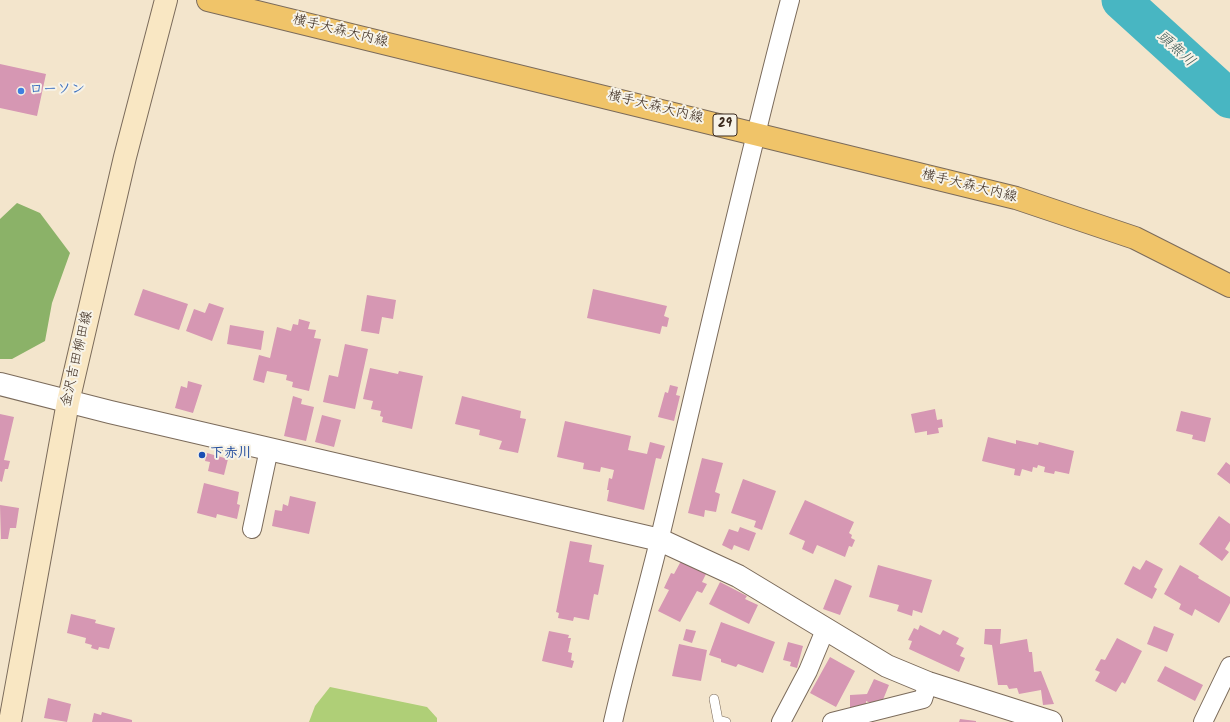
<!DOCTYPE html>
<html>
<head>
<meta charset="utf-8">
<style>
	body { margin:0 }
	canvas { display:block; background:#f3e5cc }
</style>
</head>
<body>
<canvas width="1230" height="722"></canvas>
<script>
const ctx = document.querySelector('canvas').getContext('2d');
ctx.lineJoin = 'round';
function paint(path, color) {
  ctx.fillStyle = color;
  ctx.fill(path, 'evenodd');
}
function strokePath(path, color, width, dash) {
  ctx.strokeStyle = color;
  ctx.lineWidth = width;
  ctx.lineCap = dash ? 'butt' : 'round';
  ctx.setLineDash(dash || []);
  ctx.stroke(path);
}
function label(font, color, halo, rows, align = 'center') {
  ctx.font = font + ' Kalam,"Klee One",sans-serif';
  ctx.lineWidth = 4;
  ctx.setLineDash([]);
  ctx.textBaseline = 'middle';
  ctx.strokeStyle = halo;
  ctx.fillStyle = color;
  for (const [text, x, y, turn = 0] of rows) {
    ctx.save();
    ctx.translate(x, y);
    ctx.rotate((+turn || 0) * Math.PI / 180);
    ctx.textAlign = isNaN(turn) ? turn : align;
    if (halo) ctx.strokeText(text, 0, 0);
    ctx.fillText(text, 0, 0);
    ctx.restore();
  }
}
paint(new Path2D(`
	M330 687 427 707 437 718V722H309L315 706Z`), '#afcf77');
paint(new Path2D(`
	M17 203 40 213 70 253 52 303 45 341 12 359H0V219Z`), '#8bb268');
strokePath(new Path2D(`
	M1121 0 1230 99`), '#48b6c2', 39);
paint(new Path2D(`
	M0 64 46 74 37 116 0 108Z
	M143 289 188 304 179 330 134 315Z
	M593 289 667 306 664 316 669 318 667 327 662 326 660 334 587 318Z
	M367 295 396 300 393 319 382 317 379 334 361 331Z
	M209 303 224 308 212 341 186 331 194 309 205 313Z
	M299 319 310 322 308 329 316 330 314 338 321 339 309 391 292 387 293 382 286 380 287 375 267 371 264 383 253 380 259 355 270 358 277 327 291 331 293 324 298 325Z
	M230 325 264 331 261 350 227 344Z
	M345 344 368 349 355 409 323 402 329 375 338 377Z
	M370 368 398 374 399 371 423 376 412 429 382 422 383 417 380 416 381 411 371 409 373 401 363 399Z
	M188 381 202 385 193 413 175 408 181 386 187 388Z
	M670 385 678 387 676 395 680 396 674 421 658 417 665 392 668 393Z
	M293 396 302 399 301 404 314 407 306 441 284 436Z
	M462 396 521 411 520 418 526 419 518 453 499 449 502 441 479 435 480 430 455 424Z
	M935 409 937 420 942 419 943 427 938 428 939 433 927 435V431L915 433 911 414Z
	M1181 411 1211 418 1205 442 1192 439 1193 435 1176 431Z
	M0 414 14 417 4 460 10 461 8 469H5L2 482 0 481Z
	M322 415 341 420 334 447 315 442Z
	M565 421 631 436 628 450 647 454 650 442 665 446 661 459 656 458 644 510 607 501 609 490H607L609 478 612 479 614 470 601 467 600 472 583 469 584 463 557 457Z
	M988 437 1016 444V440L1038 445 1039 442 1074 451 1069 474 1055 471 1054 474 1044 472 1045 467 1038 465 1037 468 1033 467 1032 472 1022 469 1020 476 1014 475 1015 469 982 461Z
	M207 453 228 459 224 475 208 471 210 462 205 461Z
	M702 458 723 463 715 492 720 494 716 512 705 510 704 517 688 513Z
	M1226 462 1230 465V484L1217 474Z
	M743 479 776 491 762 530 754 527 756 521 731 513Z
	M204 483 239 492 237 504 240 505 237 519 217 514 216 518 197 513Z
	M290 496 316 502 309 534 272 526 275 510 282 511 283 504 288 506Z
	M805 500 854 522 849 533 852 535 851 538 855 540 852 547 849 546 845 557 817 545 813 554 802 549 805 541 789 534Z
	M0 505 19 508 16 528H10L8 539H1V542Z
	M1219 516 1230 524V541L1225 549 1229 552 1222 561 1199 544Z
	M740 527 756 533 749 551 734 545 732 550 722 545 729 529 738 532Z
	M570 541 592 545 589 562 604 565 598 595 594 594 589 620 574 617 573 621 558 618 559 613 556 612Z
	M1146 560 1163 569 1154 587 1157 589 1152 599 1124 584 1133 566 1140 570Z
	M681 561 706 574 702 582 707 584 702 593 697 591 680 622 658 611 669 590 664 588 671 573 674 574Z
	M878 565 932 580 922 613 913 610 912 616 897 611 899 605 869 597Z
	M1180 565 1199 576 1198 578 1230 597V603L1219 623 1195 609 1192 616 1179 609 1181 604 1164 594Z
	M835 579 852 586 840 615 823 609Z
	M720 582 747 596 745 599 758 605 749 624 709 604Z
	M71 614 96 620 95 623 115 628 109 649 99 647 98 650 91 648 92 645 85 643 86 638 67 633Z
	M721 622 775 642 763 673 738 664 736 667 721 662V659L709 655Z
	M920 625 940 635 943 630 959 638 956 644 964 648 960 656 965 658 959 672 909 649 912 641 908 640 914 628 918 630Z
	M1154 626 1174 634 1167 652 1147 644Z
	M686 629 696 631 692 643 683 640Z
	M985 629H1001L1000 644 1027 639 1029 652H1032L1034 672 1041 671 1054 704 1043 705 1041 690 1019 694 1017 688 1009 689 1007 685H998L992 645 984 644Z
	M549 631 569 635 568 638H571L568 652 572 653 571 660 574 661 572 668 542 661Z
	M1117 638 1142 651 1125 684 1122 682 1116 692 1095 681 1100 672 1095 670 1101 659 1105 660Z
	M788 642 803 646 797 668 790 666 791 662 783 660Z
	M679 644 707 650 701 681 672 676Z
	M830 657 855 671 836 707 810 693Z
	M1165 666 1203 685 1195 701 1157 681Z
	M874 679 889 685 880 707 866 701V709H850V695L867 694Z
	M48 698 71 704 67 722 44 718Z
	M102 712 132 720V722H92L94 713 101 715Z
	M960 719 976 721V722H959Z`), '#d697b3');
const service = new Path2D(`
	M714 699 718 720 726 722`);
const minor = new Path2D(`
	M252 529 269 449
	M613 722C627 660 645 599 660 537 703 358 743 178 790 0
	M781 722 808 671 825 630
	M832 722 923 699 928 683
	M1203 722 1230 666`);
const tertiary = new Path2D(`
	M0 384 110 412 660 540 738 576 887 666 928 683 1051 722`);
const secondary = new Path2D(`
	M10 722 68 402 125 157 166 0`);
const primary = new Path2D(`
	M208 0 1016 198 1135 238 1230 286`);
strokePath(service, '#7b6b5b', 10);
strokePath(minor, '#7b6b5b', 20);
strokePath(tertiary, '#7b6b5b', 24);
strokePath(secondary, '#7b6b5b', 24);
strokePath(primary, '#7b6b5b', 24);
strokePath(service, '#fff', 9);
strokePath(minor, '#fff', 18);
strokePath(tertiary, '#fff', 22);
strokePath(secondary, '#f9e7c3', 22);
strokePath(primary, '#f0c469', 22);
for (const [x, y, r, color] of [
	[21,91,4,"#3f7fe0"],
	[202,455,4,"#1a4fb4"]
]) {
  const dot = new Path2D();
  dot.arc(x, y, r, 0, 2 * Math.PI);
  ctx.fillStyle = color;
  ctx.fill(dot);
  strokePath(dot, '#f7f3e8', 1.5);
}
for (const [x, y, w] of [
	[725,125,24]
]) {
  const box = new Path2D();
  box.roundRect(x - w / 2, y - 11, w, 22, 3);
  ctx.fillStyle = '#f7f3e8';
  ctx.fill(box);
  strokePath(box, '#3b2a1e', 1);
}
label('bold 13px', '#3b2a1e', null, [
	["29",725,125]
]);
label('14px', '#3b2a1e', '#f7f3e8', [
	["横手大森大内線",340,32,14],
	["横手大森大内線",655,108,14],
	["横手大森大内線",969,187,14],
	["金沢吉田柳田線",78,359,-77]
]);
label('bold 14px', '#366cbe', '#f7f3e8', [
	["ローソン",29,91]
], 'left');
label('bold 14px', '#164399', '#f7f3e8', [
	["下赤川",210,455]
], 'left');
label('italic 15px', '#405b57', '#f7f3e8', [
	["頭無川",1175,50,42]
]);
</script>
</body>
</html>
